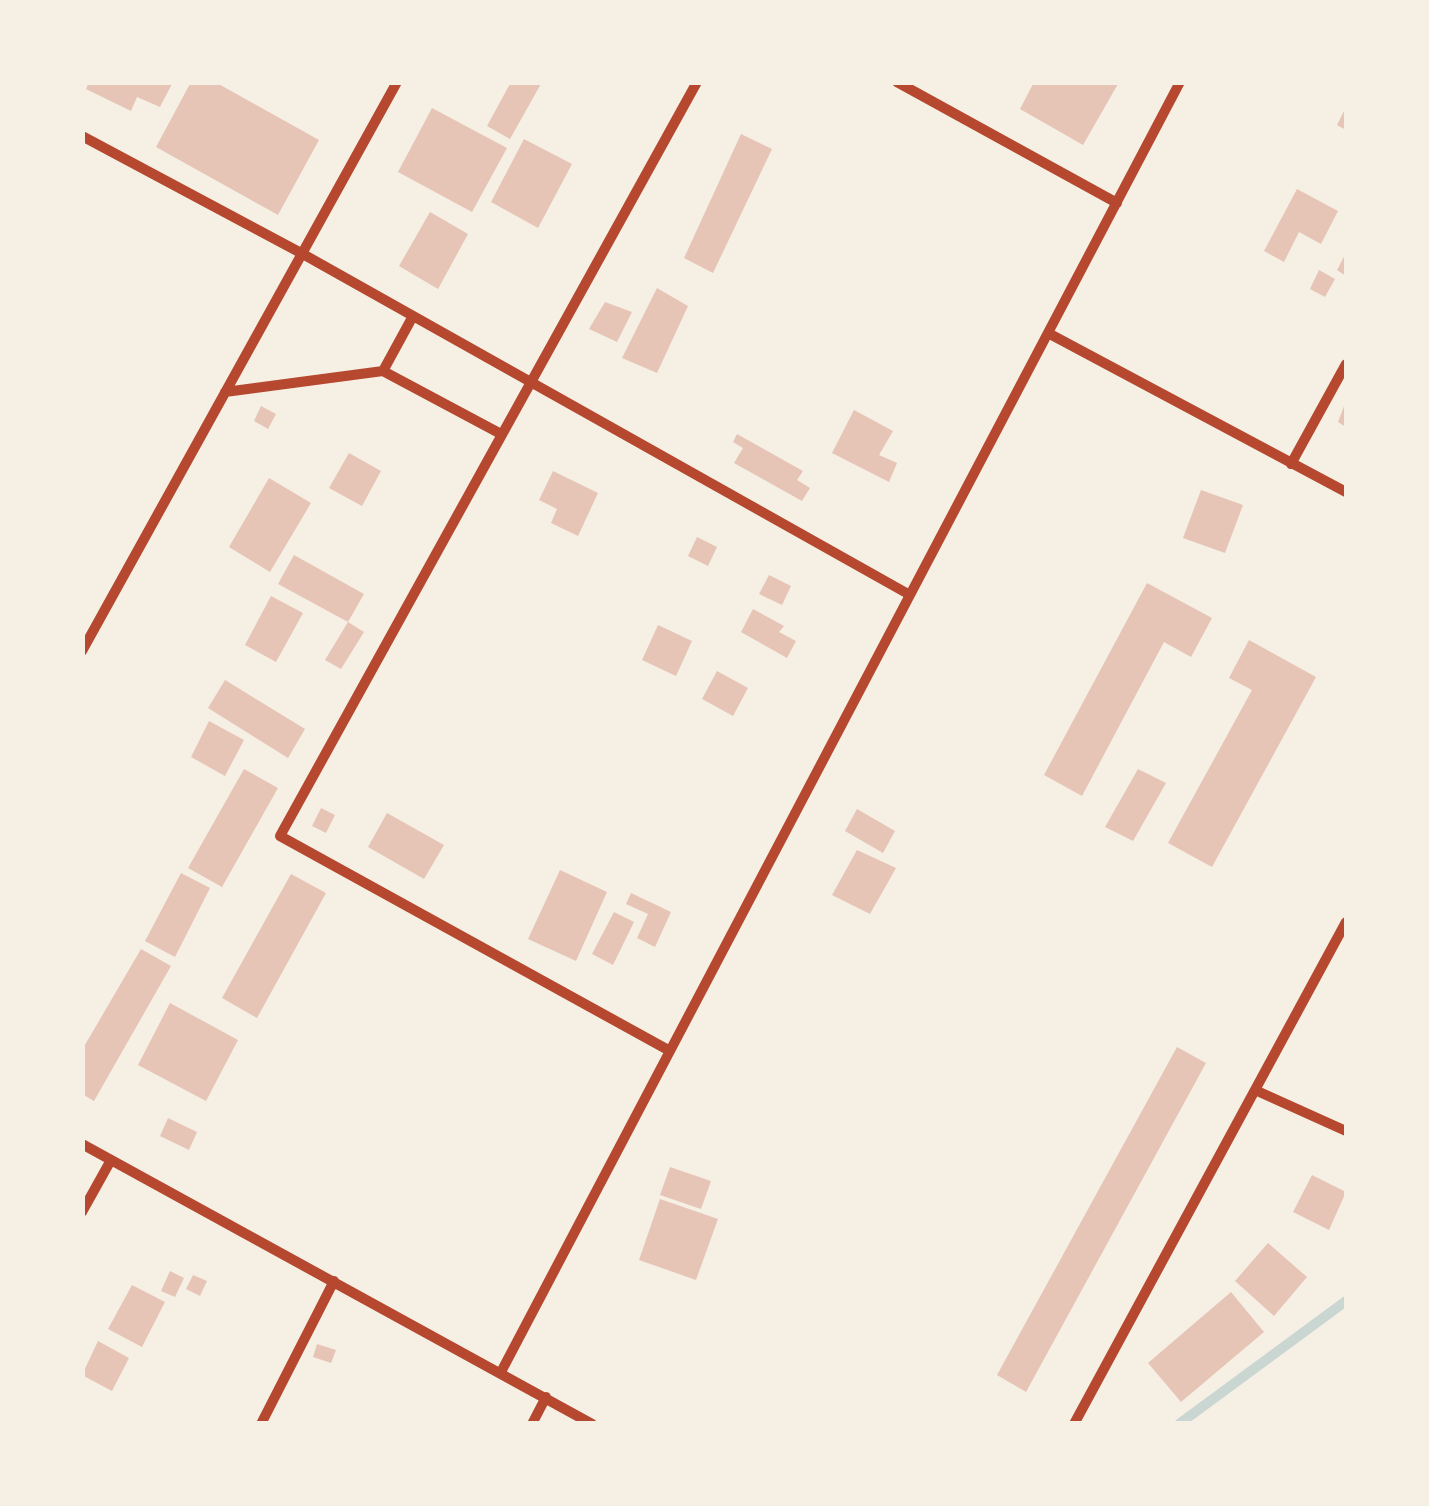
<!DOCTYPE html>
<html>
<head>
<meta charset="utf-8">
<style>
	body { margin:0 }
	#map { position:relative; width:1429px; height:1506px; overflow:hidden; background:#f6efe4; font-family:Arial,sans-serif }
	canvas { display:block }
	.frame { position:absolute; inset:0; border:85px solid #f6efe4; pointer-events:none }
</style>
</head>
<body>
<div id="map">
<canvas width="1429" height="1506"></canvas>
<div class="frame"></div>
</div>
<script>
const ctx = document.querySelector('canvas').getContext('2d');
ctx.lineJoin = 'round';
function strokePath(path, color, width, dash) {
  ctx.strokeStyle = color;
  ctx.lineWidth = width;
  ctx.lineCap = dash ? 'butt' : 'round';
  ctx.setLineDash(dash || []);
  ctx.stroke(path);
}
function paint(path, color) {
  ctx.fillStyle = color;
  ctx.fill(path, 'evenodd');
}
strokePath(new Path2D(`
	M1179 1424 1346 1301`), '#c9d6d2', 10);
paint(new Path2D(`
	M89 82H173L160 107 137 97 131 111 86 89Z
	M191 82H215L319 140 278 215 156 147Z
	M511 82H542L510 139 487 126Z
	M1034 82H1116L1118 84 1083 145 1020 109Z
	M1346 107V130L1337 125Z
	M432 108 507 148 472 212 398 172Z
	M741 134 772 149 713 273 684 258Z
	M524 139 572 164 538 228 491 202Z
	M1297 189 1338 211 1321 244 1299 232 1284 262 1264 251Z
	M430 212 468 234 438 289 399 266Z
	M1346 253V276L1337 270Z
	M1319 270 1335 279 1325 297 1310 289Z
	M657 288 688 306 657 373 622 358Z
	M605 302 632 312 617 342 589 329Z
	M1346 401V427L1338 422Z
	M261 406 276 414 268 429 254 421Z
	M854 410 893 431 879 455 897 463 889 482 832 453Z
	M737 434 803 471 797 480 810 488 802 501 734 463 743 448 733 442Z
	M349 453 381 471 362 506 329 488Z
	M553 471 598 493 578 536 551 523 557 509 539 500Z
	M269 478 311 503 270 572 229 547Z
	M1201 490 1243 505 1225 553 1183 538Z
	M697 537 717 547 708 566 688 556Z
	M294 555 364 594 348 622 364 632 341 669 325 660 348 622 278 584Z
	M769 575 791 586 782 605 759 594Z
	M1147 583 1212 618 1191 657 1164 642 1082 796 1044 775Z
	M271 596 303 613 276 662 245 645Z
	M753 609 784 626 779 632 796 641 787 658 741 632Z
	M658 625 692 641 676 676 642 660Z
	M1249 640 1316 677 1212 867 1168 843 1252 690 1229 678Z
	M717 671 748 688 733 716 702 699Z
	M225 680 305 729 288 758 208 708Z
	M209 721 244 740 225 776 191 757Z
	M244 769 278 788 222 887 188 868Z
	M1138 769 1166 783 1133 841 1105 827Z
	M321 808 335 815 326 833 312 826Z
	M857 809 895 831 883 853 845 831Z
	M387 813 444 845 424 879 368 847Z
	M857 850 896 868 870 914 832 895Z
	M560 870 607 892 576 961 528 939Z
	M181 873 210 888 175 957 145 941Z
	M291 874 326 893 257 1018 222 998Z
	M631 893 671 912 655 947 637 938 648 914 626 904Z
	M614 912 634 922 613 965 592 954Z
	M141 949 171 966 94 1101 82 1094V1050Z
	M170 1003 238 1040 206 1101 138 1065Z
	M1177 1047 1206 1063 1026 1392 997 1375Z
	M168 1118 197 1132 189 1150 160 1136Z
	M670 1167 711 1181 701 1209 660 1195Z
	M1312 1175 1346 1192 1329 1230 1293 1212Z
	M660 1199 718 1219 696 1280 639 1260Z
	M1268 1243 1307 1277 1274 1316 1235 1281Z
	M170 1271 184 1278 175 1297 161 1291Z
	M193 1275 207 1281 200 1296 186 1289Z
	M132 1285 165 1302 142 1347 108 1329Z
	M1231 1292 1264 1332 1181 1402 1148 1363Z
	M98 1341 129 1358 112 1391 82 1375Z
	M317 1344 336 1350 331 1363 313 1357Z`), '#e6c5b7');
strokePath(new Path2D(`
	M897 82 1117 203
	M82 136 301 253 910 595
	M1048 333 1346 492
	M383 371 413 316
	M225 392 383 371 501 434
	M1291 464 1346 364
	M82 651 397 82
	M670 1051 280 836 697 82
	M1255 1090 1346 1131
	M82 1144 592 1424
	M82 1212 111 1160
	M501 1372 1180 82
	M261 1424 334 1281
	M532 1424 546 1397
	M1074 1424 1346 922`), '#b5482f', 10);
</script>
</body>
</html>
